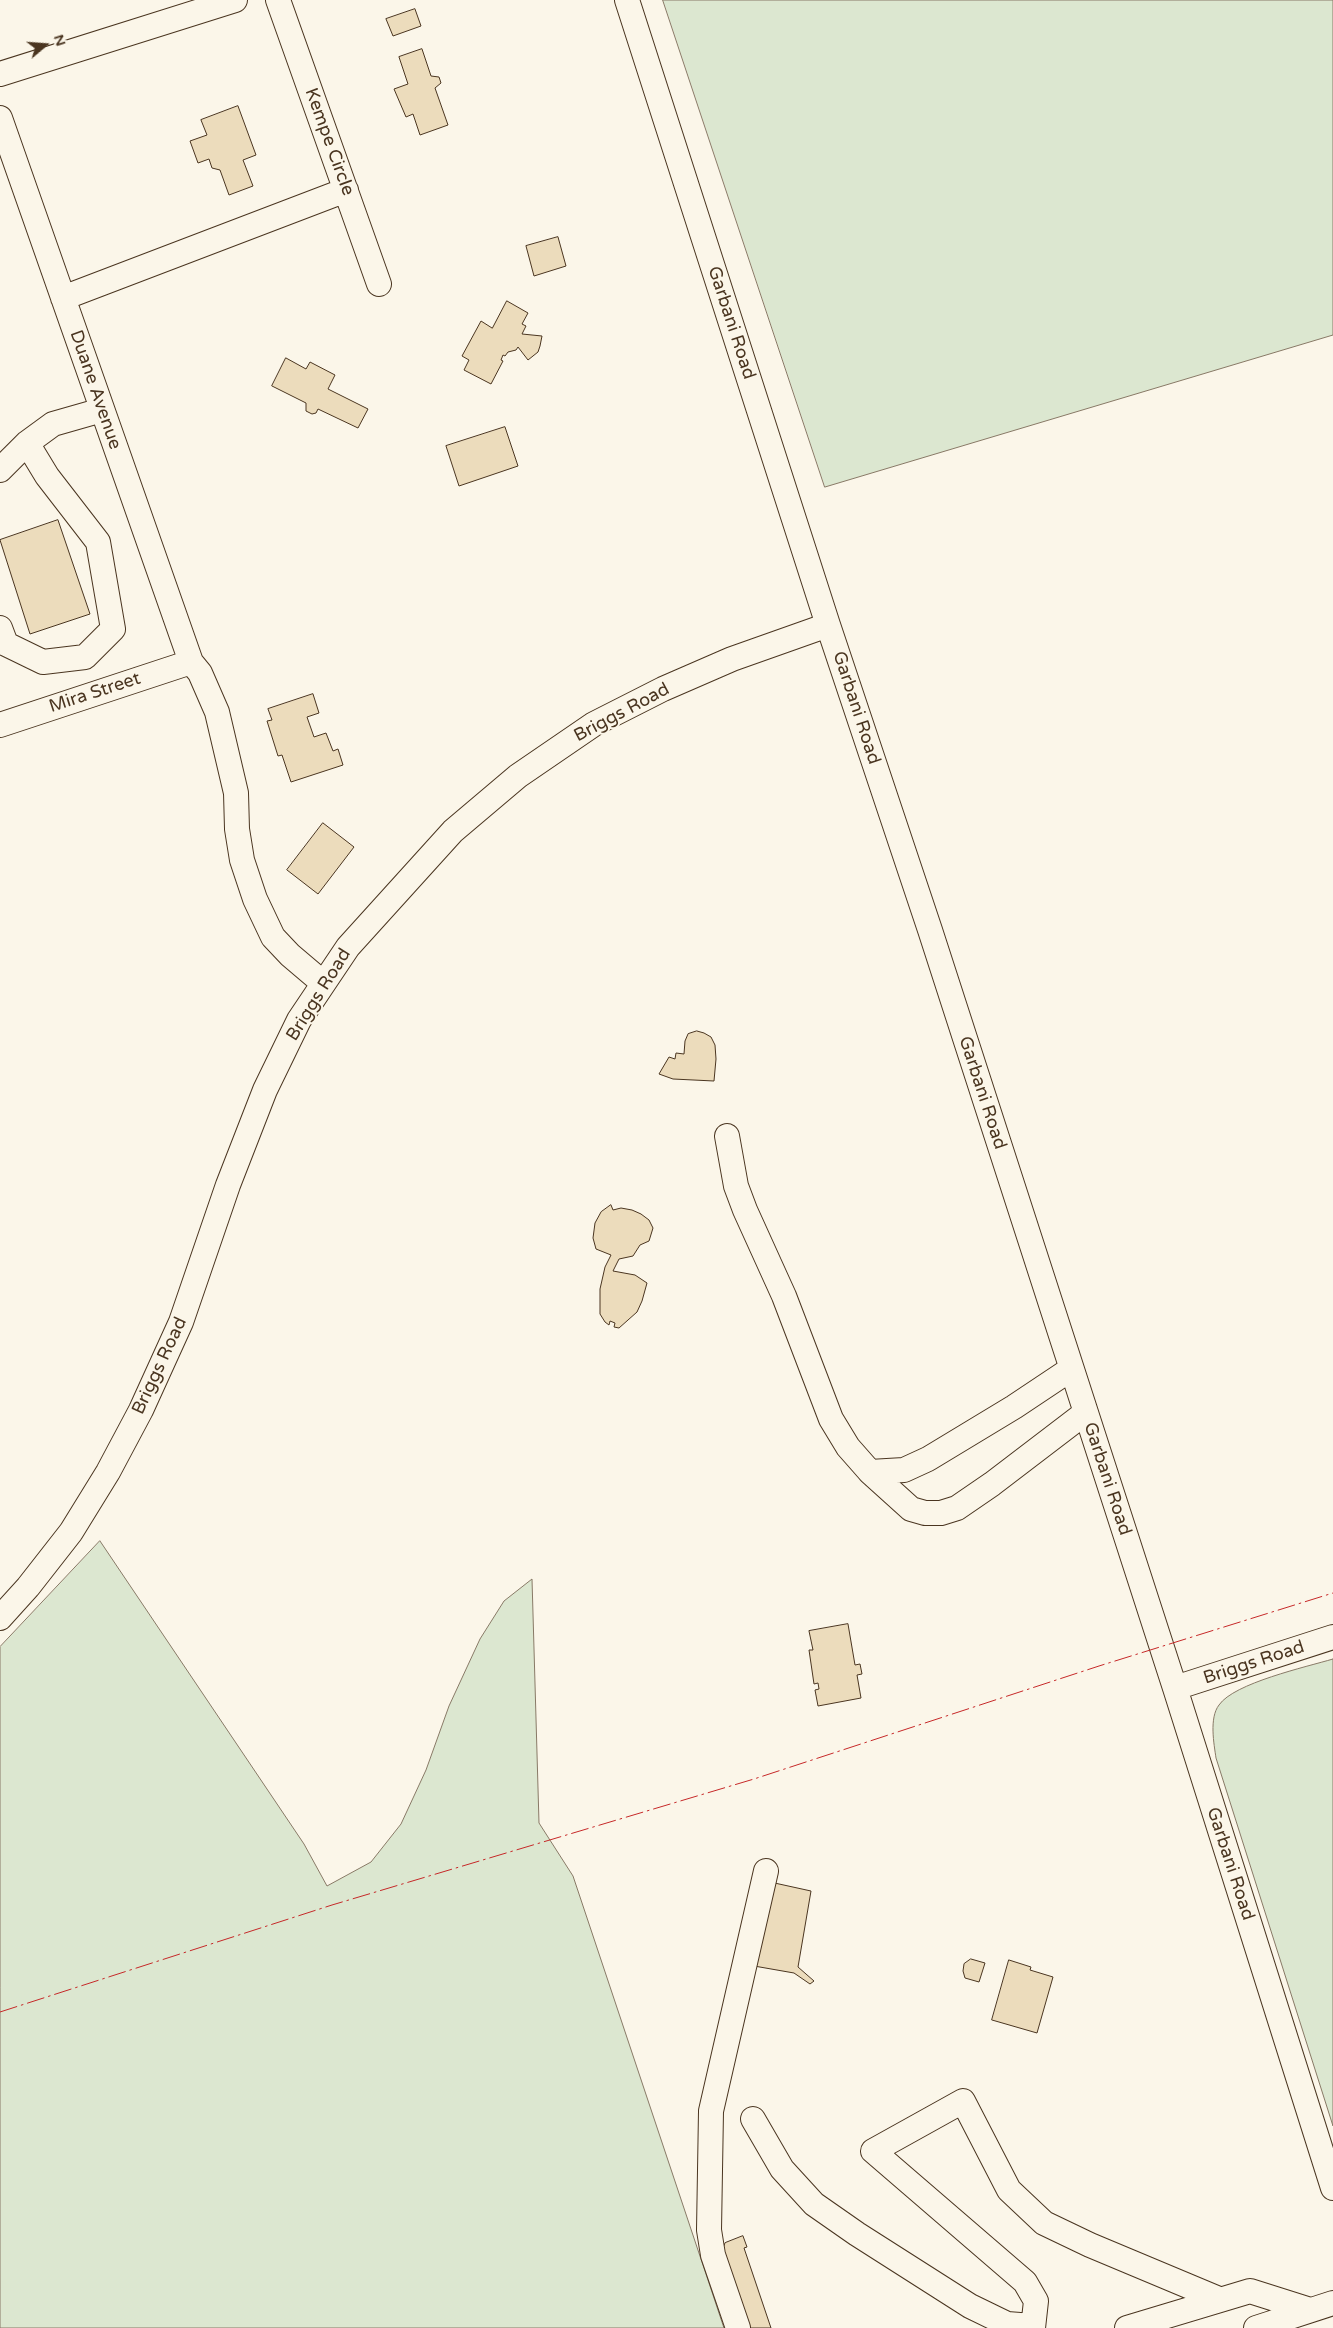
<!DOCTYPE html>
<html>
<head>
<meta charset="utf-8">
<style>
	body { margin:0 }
	#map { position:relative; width:1333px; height:2328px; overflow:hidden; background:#fbf6e9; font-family:"Varela Round",sans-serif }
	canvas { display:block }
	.north { position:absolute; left:20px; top:20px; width:50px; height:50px; -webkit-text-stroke:4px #fbf6e9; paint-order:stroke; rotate:72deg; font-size:14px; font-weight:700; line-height:20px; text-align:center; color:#4a3520 }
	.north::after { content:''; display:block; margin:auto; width:18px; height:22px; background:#4a3520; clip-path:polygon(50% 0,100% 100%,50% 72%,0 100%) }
</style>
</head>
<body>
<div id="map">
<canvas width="1333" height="2328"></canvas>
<div class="north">N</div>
</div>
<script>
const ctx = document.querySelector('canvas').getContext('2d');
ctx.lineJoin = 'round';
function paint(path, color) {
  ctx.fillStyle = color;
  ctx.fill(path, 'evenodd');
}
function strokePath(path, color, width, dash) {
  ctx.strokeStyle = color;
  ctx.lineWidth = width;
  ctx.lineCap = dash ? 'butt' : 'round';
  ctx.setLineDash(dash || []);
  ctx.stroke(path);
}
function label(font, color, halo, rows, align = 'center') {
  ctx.font = font + ' "Varela Round",sans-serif';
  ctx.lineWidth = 4;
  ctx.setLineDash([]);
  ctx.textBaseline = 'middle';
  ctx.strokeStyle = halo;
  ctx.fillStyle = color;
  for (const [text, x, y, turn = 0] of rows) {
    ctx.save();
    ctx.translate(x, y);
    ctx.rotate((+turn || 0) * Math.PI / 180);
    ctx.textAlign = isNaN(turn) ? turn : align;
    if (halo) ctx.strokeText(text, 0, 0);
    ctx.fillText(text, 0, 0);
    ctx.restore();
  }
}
const green = new Path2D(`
	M663 0H1333V335L825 487Z
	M100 1541 304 1844 327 1886 371 1862 401 1824 426 1770 449 1706 480 1639 504 1601 532 1579 539 1823 573 1876 724 2328H0V1647Z
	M1333 1659V2126L1216 1758C1214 1744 1209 1718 1219 1705 1234 1683 1306 1667 1333 1659Z`);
paint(green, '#dce7d0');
strokePath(green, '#887966', 1);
const building = new Path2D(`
	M415 9 421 26 393 36 386 19Z
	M422 49 431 76 439 77 441 83 435 88 448 125 420 135 413 114 406 117 394 89 408 84 399 57Z
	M238 106 256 155 243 160 253 186 229 195 220 170 212 168 209 159 198 163 190 141 207 135 201 120Z
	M558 237 566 266 534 276 526 246Z
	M507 301 528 313 522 324 526 326 522 334 542 336 540 346 538 352 528 360 518 347 516 350 508 352 505 356 503 355 501 360 503 361 491 384 464 370 469 360 462 356 481 321 492 328Z
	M286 358 306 369 310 362 335 375 328 389 368 409 358 428 318 409 316 413 312 414 306 411V403L272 386Z
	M505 427 518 466 459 486 446 446Z
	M58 520 90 614 30 634 0 540Z
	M313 694 319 713 307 717 314 737 326 733 333 751 338 749 343 765 291 782 282 755 278 756 267 721 272 720 268 709Z
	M323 823 354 847 318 894 287 870Z
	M697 1031 704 1033 711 1037 715 1045 716 1059 714 1081 673 1079 659 1074 669 1057 675 1059 676 1053 684 1054 685 1041 688 1034Z
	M611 1205 613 1210 621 1208 632 1210 641 1214 649 1220 653 1228 649 1241 640 1245 633 1256 619 1259 613 1271 635 1275 647 1283 642 1301 637 1312 619 1328 614 1327 615 1323 610 1321 609 1325 605 1322 600 1314V1289L605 1267 611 1255 596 1249 593 1238 595 1223 601 1212Z
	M848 1624 855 1665 860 1664 862 1674 857 1675 861 1698 818 1706 815 1690 819 1689 818 1683 814 1684 809 1650H813L809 1631Z
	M770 1882 811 1891 798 1967 814 1981 810 1984 794 1973 754 1966Z
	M971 1959 985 1963 979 1982 965 1978 963 1971 964 1964Z
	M1009 1960 1031 1967 1030 1970 1053 1977 1037 2033 992 2020Z
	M743 2236 747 2247 744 2248 771 2328H745L720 2255 725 2243Z`);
paint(building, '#ecdcbc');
strokePath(building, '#4a3520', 1);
const minor = new Path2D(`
	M278 0 379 284
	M627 0 828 625 930 930 1175 1688 1333 2188
	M0 74 235 0
	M0 118 191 662 200 673 217 712 236 793 237 829 242 860 255 899 273 937 290 955 323 983
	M63 298 346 190
	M0 470 27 443 53 424 102 410
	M0 628 6 644 43 662 85 657 113 629 98 542 47 476 27 443
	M0 725 191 662
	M727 1136 736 1186 745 1210 784 1296 831 1419 848 1447 870 1472 904 1470 928 1459 1014 1407 1071 1369
	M870 1472 911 1509 925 1513H941L957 1508 992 1484 1085 1413
	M0 1618 28 1587 71 1532 108 1472 141 1410 181 1322 228 1185 265 1090 299 1020 348 947 453 831 518 776 594 724 663 689 732 659 828 625
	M1175 1688 1333 1637
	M753 2119 782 2169 814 2204 857 2234 970 2306 1007 2324 1033 2326
	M738 2328 713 2255 709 2230 711 2111 766 1871
	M1033 2328 1036 2301 1025 2282 873 2151 963 2101 1009 2190 1044 2223 1090 2245 1219 2299
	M1127 2328 1250 2291 1310 2310
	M1256 2328 1333 2303`);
strokePath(minor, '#4a3520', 26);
strokePath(minor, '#fbf6e9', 24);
strokePath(new Path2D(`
	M0 2012 332 1905 754 1779 1099 1666 1333 1593`), '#c62828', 1, [18, 4, 2.5, 4]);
label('18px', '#4a3520', '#fbf6e9', [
	["Kempe Circle",329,142,70],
	["Garbani Road",731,323,72],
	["Duane Avenue",95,390,71],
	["Mira Street",95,693,-18],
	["Garbani Road",856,708,72],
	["Briggs Road",622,713,-28],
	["Briggs Road",319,995,-58],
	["Garbani Road",982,1093,72],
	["Briggs Road",160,1366,-65],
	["Garbani Road",1107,1479,72],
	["Briggs Road",1254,1663,-18],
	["Garbani Road",1230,1864,72]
]);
</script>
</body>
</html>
